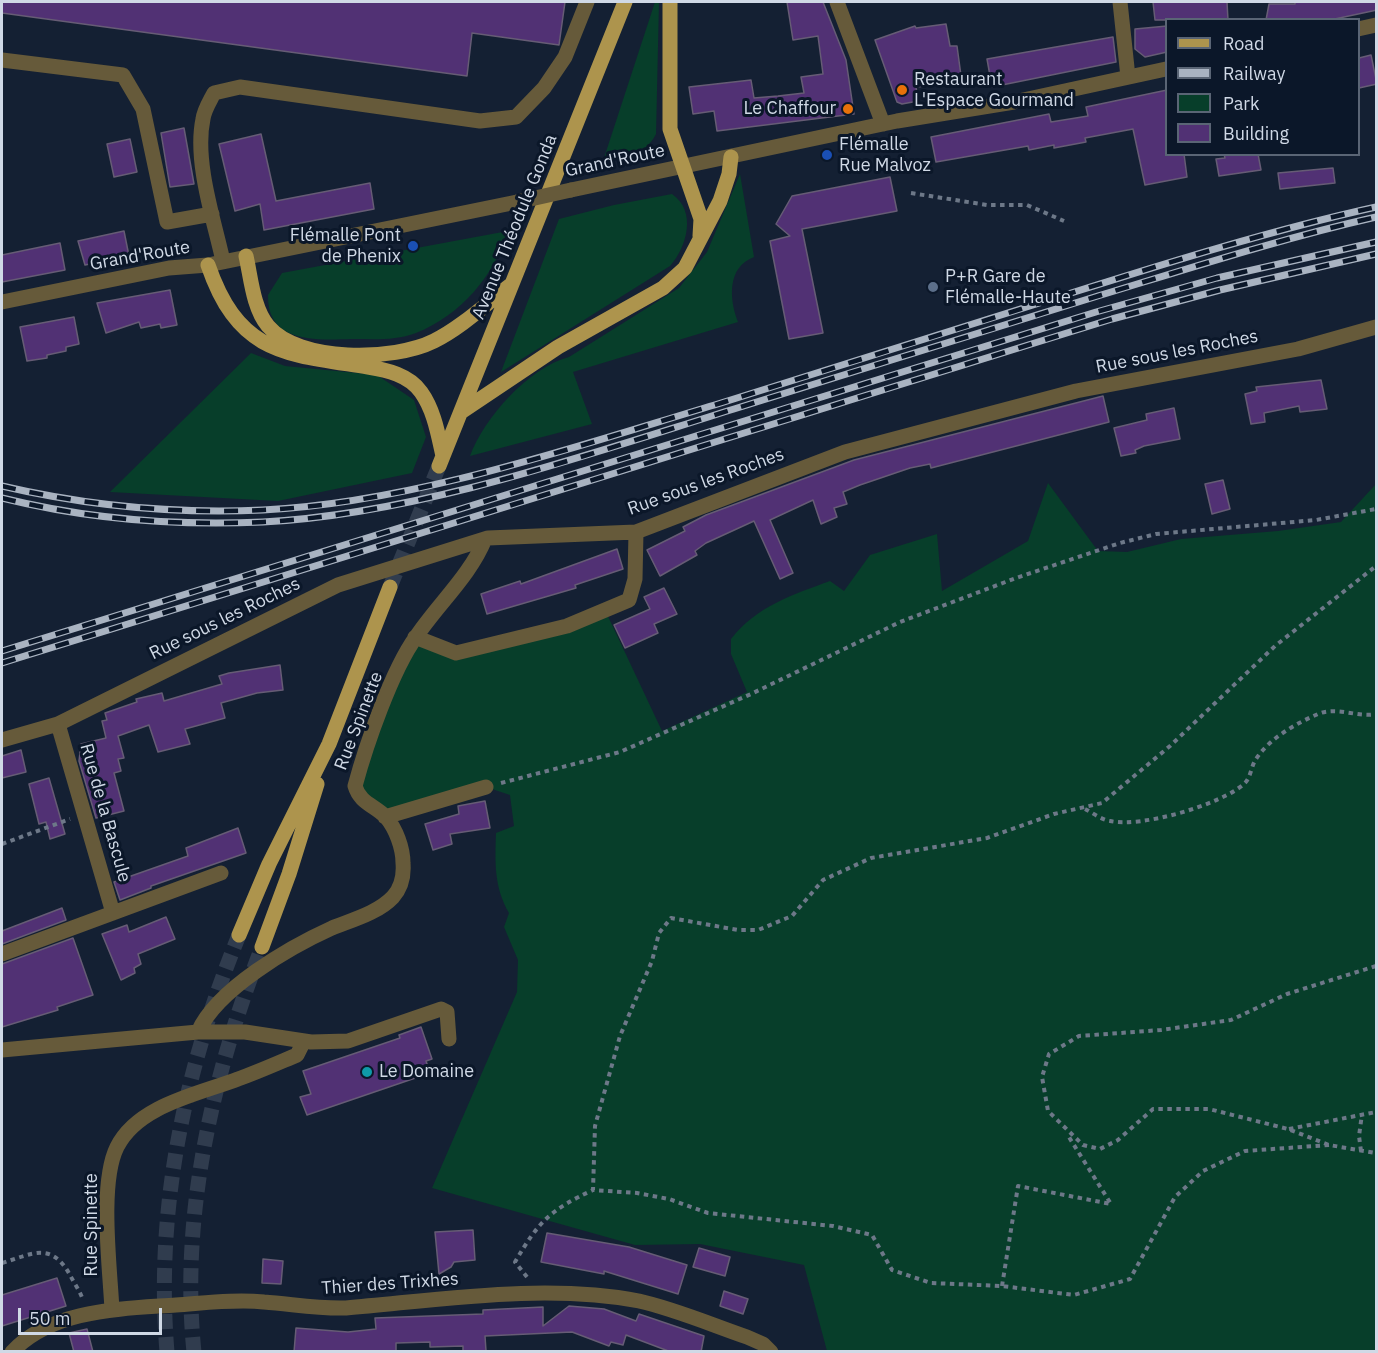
<!DOCTYPE html>
<html>
<head>
<meta charset="utf-8">
<style>
	body { margin:0 }
	#map { position:relative; width:1378px; height:1353px; overflow:hidden; background:#142033; font-family:"IBM Plex Sans",sans-serif }
	canvas { display:block }
	.frame { position:absolute; inset:0; border:3px solid #d0d9e6; pointer-events:none }
	.legend { position:absolute; left:1165px; top:18px; width:195px; height:138px; box-sizing:border-box; background:#0b1729; border:2px solid #5a6575; margin:0; padding:8px 10px; list-style:none; font-size:18px; color:#d0d9e6 }
	.legend li { display:flex; align-items:center; gap:12px; height:30px }
	.legend b { width:30px; border:2px solid #5a6575 }
	.scale { position:absolute; left:18px; top:1308px; width:144px; height:27px; box-sizing:border-box; border:3px solid #d0d9e6; border-top:0; padding-left:8px; font-size:18px; line-height:21px; white-space:nowrap; color:#d0d9e6; -webkit-text-stroke:4px #0b1729; paint-order:stroke }
</style>
</head>
<body>
<div id="map">
<canvas width="1378" height="1353"></canvas>
<div class="frame"></div>
<ul class="legend">
<li><b style="height:8px;background:#ad944d"></b>Road</li>
<li><b style="height:8px;background:#a9b3c1"></b>Railway</li>
<li><b style="height:16px;background:#073e2a"></b>Park</li>
<li><b style="height:16px;background:#513174"></b>Building</li>
</ul>
<div class="scale">50 m</div>
</div>
<script>
const ctx = document.querySelector('canvas').getContext('2d');
ctx.lineJoin = 'round';
function paint(path, color) {
  ctx.fillStyle = color;
  ctx.fill(path, 'evenodd');
}
function strokePath(path, color, width, dash) {
  ctx.strokeStyle = color;
  ctx.lineWidth = width;
  ctx.lineCap = dash ? 'butt' : 'round';
  ctx.setLineDash(dash || []);
  ctx.stroke(path);
}
function label(font, color, halo, rows, align = 'center') {
  ctx.font = font + ' "IBM Plex Sans",sans-serif';
  ctx.lineWidth = 6;
  ctx.setLineDash([]);
  ctx.textBaseline = 'middle';
  ctx.strokeStyle = halo;
  ctx.fillStyle = color;
  for (const [text, x, y, turn = 0] of rows) {
    ctx.save();
    ctx.translate(x, y);
    ctx.rotate((+turn || 0) * Math.PI / 180);
    ctx.textAlign = isNaN(turn) ? turn : align;
    if (halo) ctx.strokeText(text, 0, 0);
    ctx.fillText(text, 0, 0);
    ctx.restore();
  }
}
paint(new Path2D(`
	M655 2H659L656 134C645 156 624 157 603 161Z
	M740 174 754 257C727 267 729 299 738 322L573 372 592 424 470 456C484 418 528 368 569 357L679 288 707 252Z
	M672 194C697 211 687 247 670 266L501 372 559 219 614 205Z
	M508 231C494 276 461 315 416 333 395 341 374 339 352 339 317 340 267 344 268 295L282 273Z
	M251 353 285 366 377 375 414 400 426 437 412 473 278 501 110 492Z
	M1048 483 1098 551 1127 552 1181 539 1278 531 1341 522 1376 484V1351H827L804 1265 700 1244 635 1245 432 1188 517 992 518 960 504 927 509 913C494 887 495 863 496 833L514 826 510 795 486 787 385 817 358 796 360 769 415 637 456 653 605 610 662 731 747 692 731 654V639C757 606 792 595 830 581L844 591 870 555 937 534 942 591 1028 541Z`), '#073e2a');
const building = new Path2D(`
	M2 2H565L559 45 472 33 467 76 2 13Z
	M787 2H823L846 60 854 114 717 131 714 111 693 114 689 87 751 80 754 98 778 96 804 93 801 77 823 74 818 36 793 40Z
	M1153 2H1227L1228 20H1155Z
	M1295 2H1377V10L1330 20H1266L1269 4H1295Z
	M946 24 950 46H957L962 83 916 87 918 101 902 104 897 102 875 40 915 26 916 28Z
	M1167 26V52L1145 57 1135 49V29Z
	M1113 37 1116 62 992 87 987 59Z
	M1371 55 1377 84 1359 88V58Z
	M1167 90V154H1184L1187 177 1145 185 1133 129 1085 138 1086 142 1054 148V145L1029 150 1028 146 936 162 931 137 1049 114 1051 122 1088 116 1086 107Z
	M184 128 194 184 170 187 161 133Z
	M261 134 276 201 370 183 374 209 264 230 260 204 235 211 219 144Z
	M130 139 137 172 114 177 107 144Z
	M1224 154H1258L1261 170 1219 176 1216 159 1225 158Z
	M1333 168 1335 183 1280 189 1278 173Z
	M890 177 897 211 802 229 823 333 789 339 770 241 790 236 776 224 792 196Z
	M124 231 129 256 85 265 78 241Z
	M60 243 65 270 2 282V255Z
	M170 290 177 325 161 328 160 324 141 328 139 322 106 333 97 303Z
	M74 317 79 344 66 347V351L47 355V358L27 361 20 327Z
	M1321 380 1327 409 1300 412 1299 406 1264 413 1265 422 1251 424 1245 394 1257 391 1256 387Z
	M1103 396 1109 422 931 468 930 464 910 468 860 485 843 492 847 504 834 508 837 517 821 524 813 500 770 520 793 573 780 579 754 521 706 543 695 551 697 555 660 576 647 550 685 531 683 527 706 515 854 460Z
	M1174 408 1180 439 1144 446 1135 450 1136 453 1121 456 1114 428 1147 420 1146 414Z
	M1223 480 1230 509 1212 514 1205 484Z
	M617 549 623 569 575 585 576 588 487 614 481 594 520 581 521 584Z
	M664 588 677 614 654 624 658 633 625 648 614 625 650 609 644 597Z
	M280 665 283 690 257 693 221 703 225 718 185 729 190 744 158 752 149 725 118 736 124 758 118 759 121 771 114 773 124 811 96 818 79 761 81 744 106 738 102 721 107 720 105 713 137 702 136 699 162 693 164 701 222 684 219 676 229 673Z
	M21 750 26 772 2 778V756Z
	M49 778 65 834 50 839 46 822 39 824 29 784Z
	M485 801 490 828 450 834 452 844 433 850 425 824 459 814 458 806Z
	M238 828 246 853 151 886V888L120 900 114 882 188 856 186 848Z
	M62 908 66 920 2 944V931Z
	M166 917 175 939 138 954 141 964 134 968 135 973 121 980 102 934 127 925 129 932Z
	M73 938 93 995 57 1007 58 1010 2 1027V964Z
	M421 1027 432 1059 426 1061 430 1073 307 1115 300 1097 311 1094 303 1071 400 1038 399 1035Z
	M473 1230 475 1260 454 1262 451 1267 439 1274 435 1232Z
	M547 1233 629 1247 687 1265 678 1294 604 1271V1274L541 1262Z
	M699 1248 730 1257 725 1276 693 1267Z
	M263 1259 283 1261 281 1284 262 1283Z
	M57 1278 66 1306 2 1326V1295Z
	M724 1291 748 1299 743 1314 720 1306Z
	M569 1306 604 1309 636 1321 639 1314 704 1336 701 1352H671L626 1335 623 1345 611 1342 609 1346 572 1332 485 1336 486 1351H463V1346L430 1347V1342L396 1343V1352H294L296 1328 348 1332 376 1329 375 1318 483 1314V1310L543 1307V1326Z
	M87 1329 93 1352H74L69 1333Z`);
paint(building, '#513174');
strokePath(building, '#665c75', 1.5);
strokePath(new Path2D(`
	M390 587 439 466
	M167 1352C155 1207 185 1068 239 935
	M194 1352C180 1214 213 1074 262 947`), '#303c4e', 15, [15, 8]);
strokePath(new Path2D(`
	M911 193 987 205H1027L1064 221
	M501 783 620 752 751 694 900 622 1016 578 1120 543 1156 534 1316 520 1376 509
	M1085 809C1093 813 1102 820 1110 821 1141 828 1220 805 1244 784 1251 778 1251 766 1256 759 1270 738 1295 724 1318 714 1337 706 1358 718 1376 714
	M2 844 70 819
	M1376 966 1287 994 1231 1020 1161 1030 1079 1036 1049 1054 1042 1077 1048 1111 1083 1145 1100 1149 1118 1140 1153 1109H1209L1288 1129 1329 1145 1376 1153
	M1289 1129 1376 1112
	M1329 1145 1245 1151 1203 1171 1175 1197 1130 1279 1074 1295 1002 1286 931 1283 892 1270 872 1235 833 1226 708 1213 669 1199 637 1193 593 1190 595 1126 620 1036 652 961 659 933 671 918 738 930H758L792 916 823 880 871 858 987 838 1054 814 1102 803 1170 746 1275 646 1376 566
	M1361 1151 1359 1136 1362 1114
	M2 1263C32 1254 51 1241 70 1275 74 1283 80 1291 83 1300
	M527 1277 515 1262C539 1221 550 1210 593 1190
	M1002 1286 1018 1186 1111 1204 1067 1134`), '#6d7888', 4, [4.5, 4.5]);
strokePath(new Path2D(`
	M837 2 883 124
	M1120 2 1128 77
	M1358 29 1376 25
	M2 60 123 75 143 109 167 222 212 214
	M571 190 897 121 1014 102 1166 69
	M223 261C214 220 194 161 203 119 204 110 210 101 214 93L240 87 480 121 516 117 544 88 565 57 587 2
	M2 302 169 268 208 265 517 202
	M415 637 456 653 567 626 629 600 635 579 636 532
	M58 724 113 913
	M2 740 58 724 338 585 488 538 636 532 845 452 1076 391 1298 349 1376 327
	M385 817 486 787
	M2 954 221 873
	M198 1032C217 989 290 947 332 928 352 920 378 913 393 897 401 888 404 875 403 863 403 848 396 829 386 817 374 805 360 803 355 786 366 745 392 670 416 637 438 604 470 576 485 539
	M2 1050 198 1032H245L311 1042 348 1041 441 1009 447 1012 449 1039
	M112 1310C110 1268 99 1183 117 1147 138 1105 199 1094 238 1079 258 1072 278 1063 297 1055L304 1041
	M12 1352C52 1309 121 1309 176 1305 205 1303 235 1299 264 1302 292 1304 318 1309 346 1308 440 1300 546 1283 639 1301 675 1309 712 1325 747 1337L763 1344 771 1352`), '#665a3a', 15);
strokePath(new Path2D(`
	M670 2V129L701 219 700 236
	M246 256C251 278 253 308 268 326 299 363 394 361 434 341 462 327 487 303 512 284
	M208 265C239 355 286 354 368 367 387 370 409 375 421 392 434 410 438 434 443 456
	M461 412 558 347 663 288 685 268 720 201 729 174 731 157
	M439 466 625 2
	M239 935 269 864 329 744 390 587
	M262 947 289 874 317 784`), '#ad944d', 15);
const rail = new Path2D(`
	M2 486C88 506 175 514 263 510 413 503 577 446 721 403 836 367 952 331 1068 294 1170 262 1272 230 1376 207
	M2 498C87 519 175 526 263 522 419 514 586 455 734 409 852 372 970 336 1088 299 1184 270 1279 239 1376 217
	M2 651 1096 312 1217 278 1376 242
	M2 663 1112 319 1220 290 1376 254`);
strokePath(rail, '#a9b3c1', 7);
strokePath(rail, '#0b1729', 4.5, [14]);
strokePath(new Path2D(`
	M517 202 571 190`), '#665a3a', 15);
for (const [x, y, r, color] of [
	[902,90,6,"#e8710a"],
	[848,109,6,"#e8710a"],
	[827,155,6,"#1a4fb4"],
	[413,246,6,"#1a4fb4"],
	[933,287,6,"#5c6f8a"],
	[367,1072,6,"#0f9aa8"]
]) {
  const dot = new Path2D();
  dot.arc(x, y, r, 0, 2 * Math.PI);
  ctx.fillStyle = color;
  ctx.fill(dot);
  strokePath(dot, '#0b1729', 2);
}
label('18px', '#d0d9e6', '#0b1729', [
	["Restaurant",914,80],
	["L'Espace Gourmand",914,101],
	["Le Chaffour",836,109,"right"],
	["Flémalle",839,145],
	["Rue Malvoz",839,166],
	["Flémalle Pont",401,236,"right"],
	["de Phenix",401,257,"right"],
	["P+R Gare de",945,277],
	["Flémalle-Haute",945,298],
	["Le Domaine",379,1072]
], 'left');
label('18px', '#d0d9e6', '#0b1729', [
	["Grand'Route",615,161,-12],
	["Avenue Théodule Gonda",515,227,-68],
	["Grand'Route",140,256,-10],
	["Rue sous les Roches",1177,352,-11],
	["Rue sous les Roches",706,482,-20],
	["Rue sous les Roches",225,619,-26],
	["Rue Spinette",359,721,-69],
	["Rue de la Bascule",105,813,74],
	["Rue Spinette",92,1225,-90],
	["Thier des Trixhes",390,1284,-4]
]);
</script>
</body>
</html>
